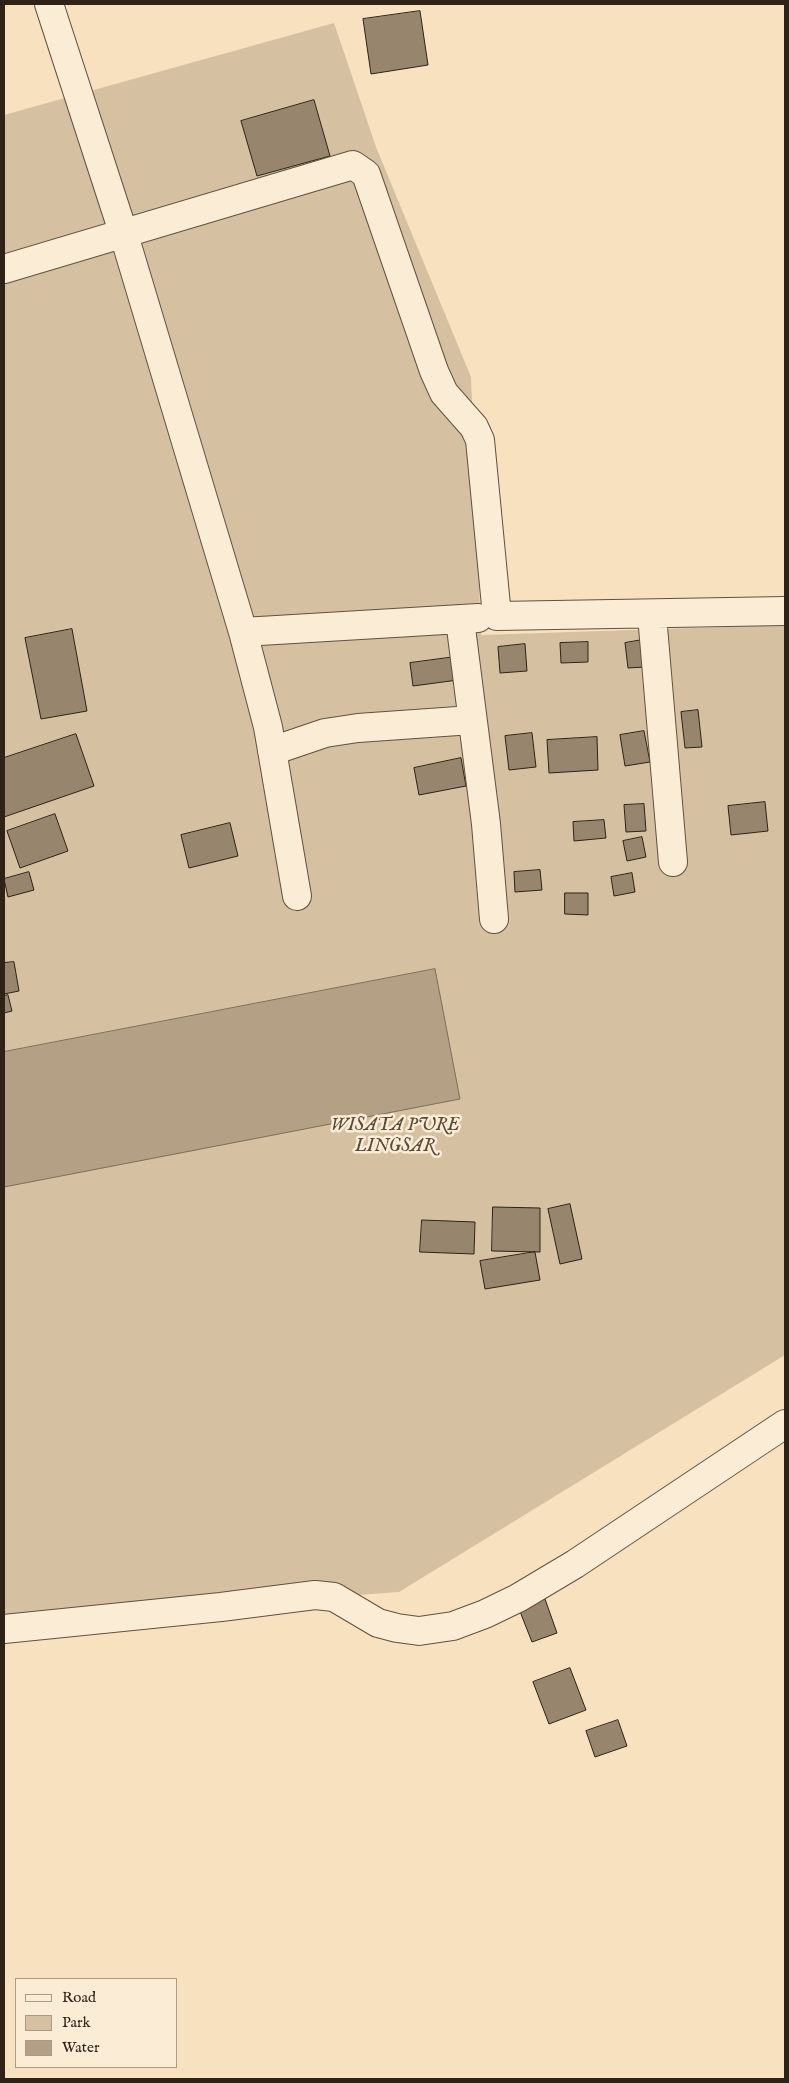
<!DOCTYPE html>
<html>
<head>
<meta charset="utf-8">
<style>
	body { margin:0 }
	#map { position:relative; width:789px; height:2083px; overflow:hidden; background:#f7e1be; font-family:"IM FELL English",serif }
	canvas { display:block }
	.frame { position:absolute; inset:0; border:5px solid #2e2316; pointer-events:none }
	.legend { position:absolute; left:15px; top:1978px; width:162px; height:90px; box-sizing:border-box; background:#faecd5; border:1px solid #a89c89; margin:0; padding:6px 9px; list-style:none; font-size:15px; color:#2e2316 }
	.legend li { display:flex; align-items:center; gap:10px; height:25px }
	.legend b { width:25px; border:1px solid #a89c89 }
</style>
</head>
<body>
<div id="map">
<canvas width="789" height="2083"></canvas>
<div class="frame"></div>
<ul class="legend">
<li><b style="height:6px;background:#faecd5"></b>Road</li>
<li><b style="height:14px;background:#d5c1a1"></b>Park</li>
<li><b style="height:14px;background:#b3a085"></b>Water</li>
</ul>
</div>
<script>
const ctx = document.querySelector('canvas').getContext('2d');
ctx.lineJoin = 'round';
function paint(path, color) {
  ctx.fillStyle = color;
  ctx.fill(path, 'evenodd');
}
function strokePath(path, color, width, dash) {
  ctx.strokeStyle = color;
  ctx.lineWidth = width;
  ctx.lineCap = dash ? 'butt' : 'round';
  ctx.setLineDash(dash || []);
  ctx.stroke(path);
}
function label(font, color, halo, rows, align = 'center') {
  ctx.font = font + ' "IM FELL English",serif';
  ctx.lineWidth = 5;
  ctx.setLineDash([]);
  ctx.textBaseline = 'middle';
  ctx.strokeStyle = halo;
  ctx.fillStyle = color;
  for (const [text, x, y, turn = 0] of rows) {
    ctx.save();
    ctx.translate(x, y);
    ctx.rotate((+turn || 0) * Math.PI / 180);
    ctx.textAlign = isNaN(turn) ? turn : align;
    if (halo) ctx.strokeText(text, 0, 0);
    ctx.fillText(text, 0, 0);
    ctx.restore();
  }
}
paint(new Path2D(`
	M334 23 376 147 471 377 481 635 785 625V1355L399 1592 4 1621V115Z`), '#d5c1a1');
const water = new Path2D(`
	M435 969 460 1099 4 1187V1052Z`);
paint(water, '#b3a085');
strokePath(water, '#7e6e59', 1);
const building = new Path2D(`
	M420 11 428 65 371 74 363 19Z
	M314 100 330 156 257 176 241 121Z
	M72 629 87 711 41 719 25 638Z
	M642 640 645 667 628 668 625 643Z
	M588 642V662L561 663 560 643Z
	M525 644 527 671 500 673 498 647Z
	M455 657 458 680 413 686 410 663Z
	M698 710 702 747 685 748 681 712Z
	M644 731 650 762 625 766 620 735Z
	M532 733 536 767 509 770 505 736Z
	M76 734 94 786 4 817V758Z
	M597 737 598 770 549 773 547 740Z
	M461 758 466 786 419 795 414 768Z
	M765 802 768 831 731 835 728 806Z
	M644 804 646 831 626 832 624 805Z
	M55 814 68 851 20 868 7 831Z
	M604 820 606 838 574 841 573 822Z
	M230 823 238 856 189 868 181 835Z
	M642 837 646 857 627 861 623 841Z
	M540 870 542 890 515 892 514 872Z
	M29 872 34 890 8 897 4 879Z
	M632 873 635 892 614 896 611 877Z
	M565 893H588V915L565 914Z
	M14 962 19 991 4 994V963Z
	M8 995 12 1011 4 1013V996Z
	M570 1204 582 1259 560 1264 548 1209Z
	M493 1207 540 1208V1252L492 1251Z
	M422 1220 475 1222 474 1254 420 1252Z
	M535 1252 540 1280 485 1289 480 1261Z
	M545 1599 557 1633 532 1642 519 1609Z
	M570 1668 586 1710 549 1724 533 1682Z
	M618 1720 627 1746 595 1757 586 1731Z`);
paint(building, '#97866d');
strokePath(building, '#2e2316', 1);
const minor = new Path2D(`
	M49 4 124 235 243 632 268 727 297 896
	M4 269 353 165 366 174 434 371 444 393 474 427 480 440 497 616 785 611
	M652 615 673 862
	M460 620 486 824 494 919
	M243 632 478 618
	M272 751 325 733 358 728 472 720
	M4 1629 221 1607 315 1595 334 1597 378 1623 397 1628 419 1631 453 1626 485 1614 518 1598 575 1564 785 1424`);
strokePath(minor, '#605240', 30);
strokePath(minor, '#faecd5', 28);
label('italic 18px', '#584a39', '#faecd5', [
	["WISATA PURE",395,1126],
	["LINGSAR",395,1147]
]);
</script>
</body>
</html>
